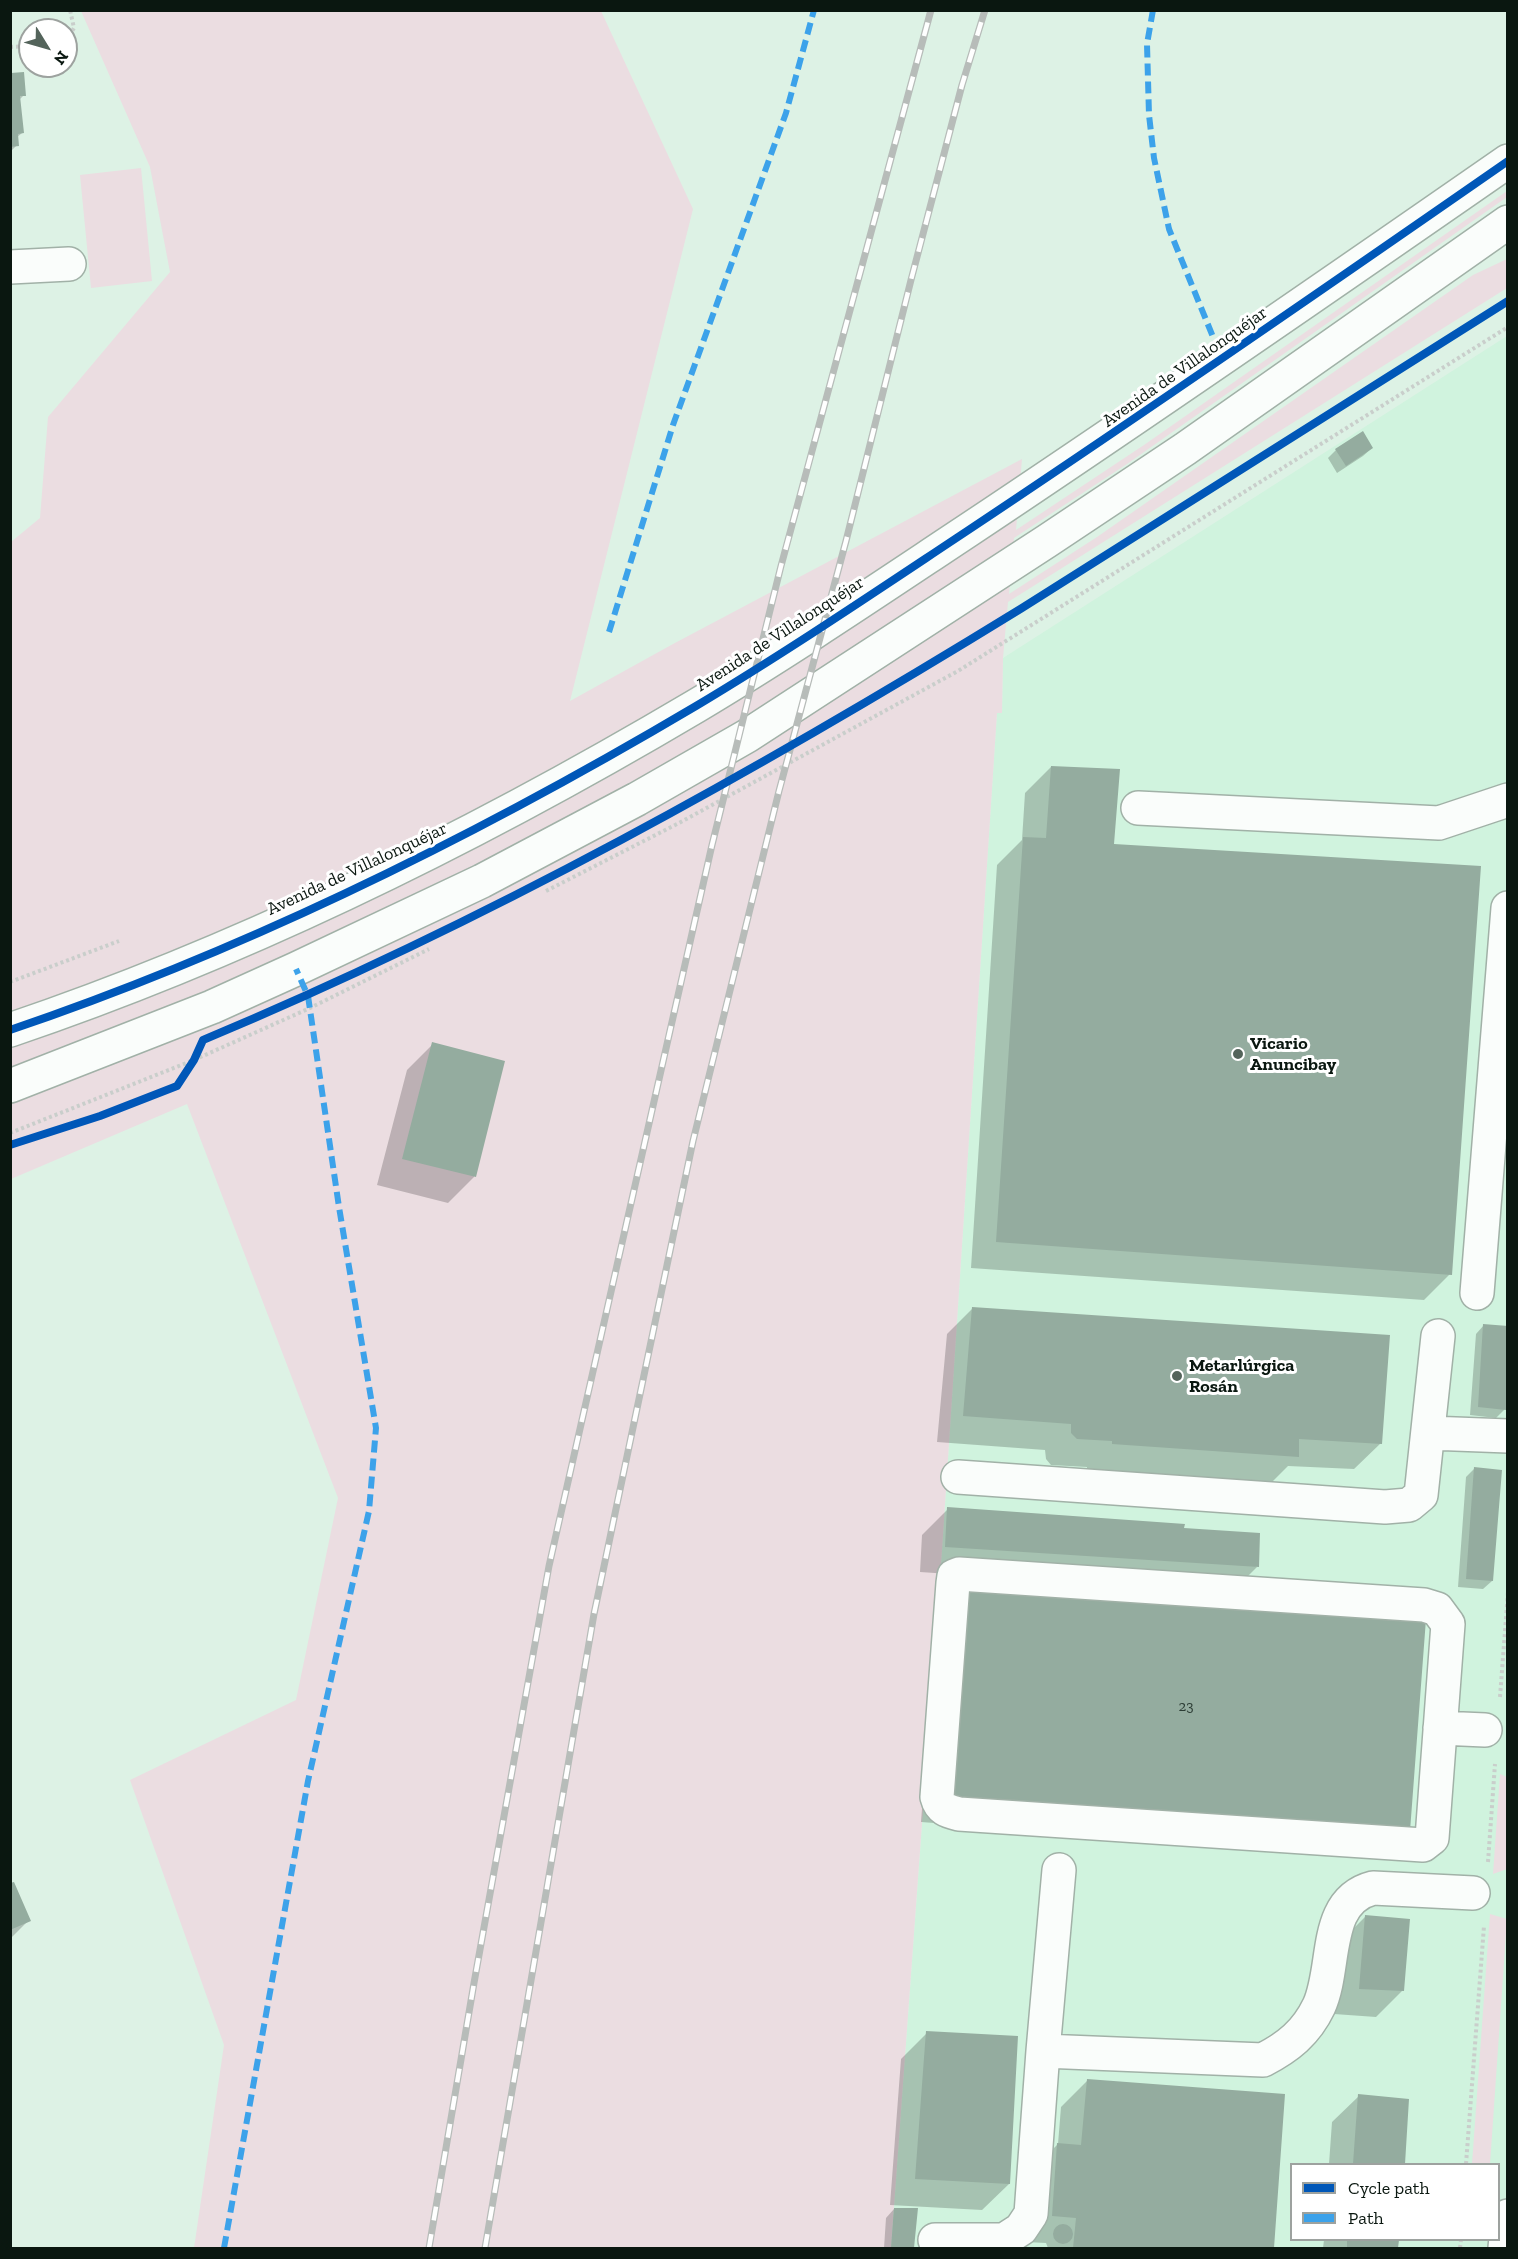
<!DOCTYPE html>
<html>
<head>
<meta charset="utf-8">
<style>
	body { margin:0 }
	#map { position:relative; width:1518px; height:2259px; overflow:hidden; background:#ddf2e5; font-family:"Zilla Slab",serif }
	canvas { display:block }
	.frame { position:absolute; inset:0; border:12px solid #0a1710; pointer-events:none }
	.legend { position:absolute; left:1290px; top:2163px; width:210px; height:78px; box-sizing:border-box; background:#fff; border:2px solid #9da29f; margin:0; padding:8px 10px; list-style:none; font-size:18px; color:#0a1710 }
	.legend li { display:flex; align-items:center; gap:12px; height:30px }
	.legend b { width:30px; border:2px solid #9da29f }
	.north { position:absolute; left:18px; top:18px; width:60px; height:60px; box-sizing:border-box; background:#fff; border:2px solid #9da29f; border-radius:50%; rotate:127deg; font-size:16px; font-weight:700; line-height:24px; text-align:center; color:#0a1710 }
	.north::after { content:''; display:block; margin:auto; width:21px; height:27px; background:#54645b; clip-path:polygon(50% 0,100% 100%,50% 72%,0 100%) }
</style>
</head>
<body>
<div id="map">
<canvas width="1518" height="2259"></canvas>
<div class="frame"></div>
<ul class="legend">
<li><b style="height:8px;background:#0057b8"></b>Cycle path</li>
<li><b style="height:8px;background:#3ca2ea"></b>Path</li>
</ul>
<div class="north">N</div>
</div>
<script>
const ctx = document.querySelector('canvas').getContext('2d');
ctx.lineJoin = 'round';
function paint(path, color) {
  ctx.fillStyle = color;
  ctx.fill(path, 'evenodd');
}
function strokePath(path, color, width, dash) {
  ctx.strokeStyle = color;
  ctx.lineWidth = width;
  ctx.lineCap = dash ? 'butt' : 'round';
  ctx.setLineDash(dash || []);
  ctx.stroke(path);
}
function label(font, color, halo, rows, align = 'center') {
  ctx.font = font + ' "Zilla Slab",serif';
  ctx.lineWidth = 6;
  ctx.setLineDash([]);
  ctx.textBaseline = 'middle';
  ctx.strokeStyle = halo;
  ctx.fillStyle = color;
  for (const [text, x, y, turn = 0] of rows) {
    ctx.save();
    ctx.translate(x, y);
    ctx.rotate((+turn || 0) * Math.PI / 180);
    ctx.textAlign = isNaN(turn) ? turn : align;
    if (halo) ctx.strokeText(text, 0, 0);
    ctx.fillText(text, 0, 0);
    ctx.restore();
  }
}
paint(new Path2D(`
	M1507 336V2248H891L942 1550 997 712H1002L1003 658ZM1292 2164H1498V2240H1292Z`), '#d0f3de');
paint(new Path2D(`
	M81 11H601L693 209 570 701 673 644 1022 459 1016 530 1144 445 1507 191V197L1127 464 1014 538 1009 594 1097 537 1473 275 1507 259V288L1008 602 1003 658 1002 713H997L942 1550 891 2248H194L224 2045 130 1780 296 1700 338 1498 187 1104 11 1179V542L40 518 48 417 170 272 150 167Z
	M141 168 152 281 91 288 80 175Z
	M1500 1774 1507 1777V1869L1493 1874Z
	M1490 1914 1507 1919 1490 2164H1472Z`), '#ebdde1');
paint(new Path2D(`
	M12 75 24 95 19 100 22 133 16 138 17 145 10 152Z
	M1372 448 1363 456 1337 473 1328 458 1336 450Z
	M1051 767 1450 1274 1424 1300 971 1268 997 865 1022 840 1025 793Z
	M433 1044 504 1062 474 1177 448 1203 377 1185 407 1070Z
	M973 1308 1381 1443 1354 1469 1288 1466 1271 1483 1087 1470V1467L1051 1465 1046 1459 1045 1450 937 1442 947 1334Z
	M1484 1325 1508 1328 1504 1410 1496 1418 1470 1415 1476 1334Z
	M1474 1469 1492 1581 1483 1589 1458 1587 1466 1477Z
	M948 1509 1182 1530 1257 1567 1231 1593 920 1572 922 1535Z
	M937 1612 1383 1857 921 1822Z
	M10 1885 29 1920 10 1939Z
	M1365 1917 1403 1990 1376 2017 1334 2014 1339 1943Z
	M927 2033 1009 2184 982 2210 890 2205 901 2059Z
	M1087 2081 1284 2096 1273 2248H1048L1046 2243 1026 2242 1031 2171 1058 2144 1061 2107Z
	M1359 2096 1408 2101 1403 2164H1329L1332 2122Z
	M894 2209 916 2210 913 2248H884L886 2218Z
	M1324 2240H1397V2248H1323Z`), '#0003');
paint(new Path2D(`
	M24 72 26 96H20L24 133 18 134 19 146 10 147 11 73Z
	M1363 431 1373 448 1346 466 1335 449Z
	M1051 766 1120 769 1114 844 1481 866 1452 1275 996 1242 1023 837 1046 838Z
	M432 1042 505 1061 476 1177 402 1159Z
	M972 1307 1390 1335 1382 1444 1299 1439V1457L1112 1444V1441L1077 1439 1071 1433V1424L963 1416Z
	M1483 1324 1508 1326 1506 1410 1478 1407Z
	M1474 1467 1502 1470 1493 1581 1466 1579Z
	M947 1507 1185 1524 1184 1528 1260 1533 1259 1567 945 1547Z
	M962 1585 1426 1619 1410 1831 947 1796Z
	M14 1882 31 1921 10 1930V1883Z
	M1365 1915 1410 1919 1404 1991 1359 1989Z
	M926 2031 1018 2036 1010 2184 915 2179Z
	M1087 2079 1285 2094 1274 2248H1073L1076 2218 1052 2216 1057 2143 1081 2145Z
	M1358 2094 1409 2099 1405 2164H1353Z
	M894 2208H918L914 2248H891Z
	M1053 2234a10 10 0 1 1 20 0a10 10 0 1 1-20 0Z
	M1347 2240H1399L1398 2248H1347Z`), '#94ac9f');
const minor = new Path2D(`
	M10 267 69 264
	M1138 808 1439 823 1508 800
	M10 1030C249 949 480 834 696 706 788 651 878 590 967 531 1149 410 1328 286 1508 161
	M10 1086 212 1007 296 969 482 881 637 799 747 736 1047 541 1185 449 1508 222
	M1477 1293 1508 908
	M1429 1433 1508 1436
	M958 1477 1385 1507 1409 1505 1421 1495 1438 1336
	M959 1574 1424 1605 1437 1609 1448 1624 1432 1838 1423 1845 959 1814C947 1811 940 1809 937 1797L953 1583 954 1576Z
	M1440 1728 1485 1730
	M1059 1870 1043 2051 1263 2060C1288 2047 1306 2033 1319 2006 1337 1967 1322 1901 1373 1888L1473 1893
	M935 2240H1004L1021 2229 1031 2214 1043 2051
	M1505 2248 1508 2216`);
strokePath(minor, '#a1b1a7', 36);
strokePath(new Path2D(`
	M66 41 74 28 70 10
	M10 47 30 46
	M546 891 679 823 958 671 1508 327
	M10 982 119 941
	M10 1133 194 1060 310 1008 429 949
	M1500 1697 1508 1592
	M1488 1862 1495 1764
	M1466 2164 1484 1926
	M1460 2248 1461 2240`), '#c9cecb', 4, [3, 3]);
strokePath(minor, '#fafdfb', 33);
const rail = new Path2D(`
	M429 2248 474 1983 549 1566 712 845 781 566 931 10
	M485 2248 594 1614 693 1141 779 791 846 541 911 280 962 85 985 10`);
strokePath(rail, '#b7bcb9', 7);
strokePath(rail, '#fff', 4.5, [14]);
strokePath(new Path2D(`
	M1153 10 1147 44 1149 115 1154 158 1169 229 1222 359
	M609 632 673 425 786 113 814 10
	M224 2248 308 1781 369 1511 376 1428 339 1207 308 996 296 969`), '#3ca2ea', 6, [12, 6]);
strokePath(new Path2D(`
	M10 1030C249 949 480 834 696 706 788 651 878 590 967 531 1149 410 1328 286 1508 161
	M10 1145 100 1116 177 1086 194 1060 203 1040C488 921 759 770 1022 608L1508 301`), '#0057b8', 8);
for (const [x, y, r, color] of [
	[1238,1054,6,"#54645b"],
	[1177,1376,6,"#54645b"]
]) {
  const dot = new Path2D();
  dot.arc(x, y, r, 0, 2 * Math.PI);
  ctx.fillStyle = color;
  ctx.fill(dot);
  strokePath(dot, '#fff', 2);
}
label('15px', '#2c3c34', null, [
	["23",1186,1707]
]);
label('18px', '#0a1710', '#fff', [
	["Avenida de Villalonquéjar",1185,367,-35],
	["Avenida de Villalonquéjar",780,634,-33],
	["Avenida de Villalonquéjar",357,869,-25]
]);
label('bold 18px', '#0a1710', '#fff', [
	["Vicario",1250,1044],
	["Anuncibay",1250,1065],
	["Metarlúrgica",1189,1366],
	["Rosán",1189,1387]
], 'left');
</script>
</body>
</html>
